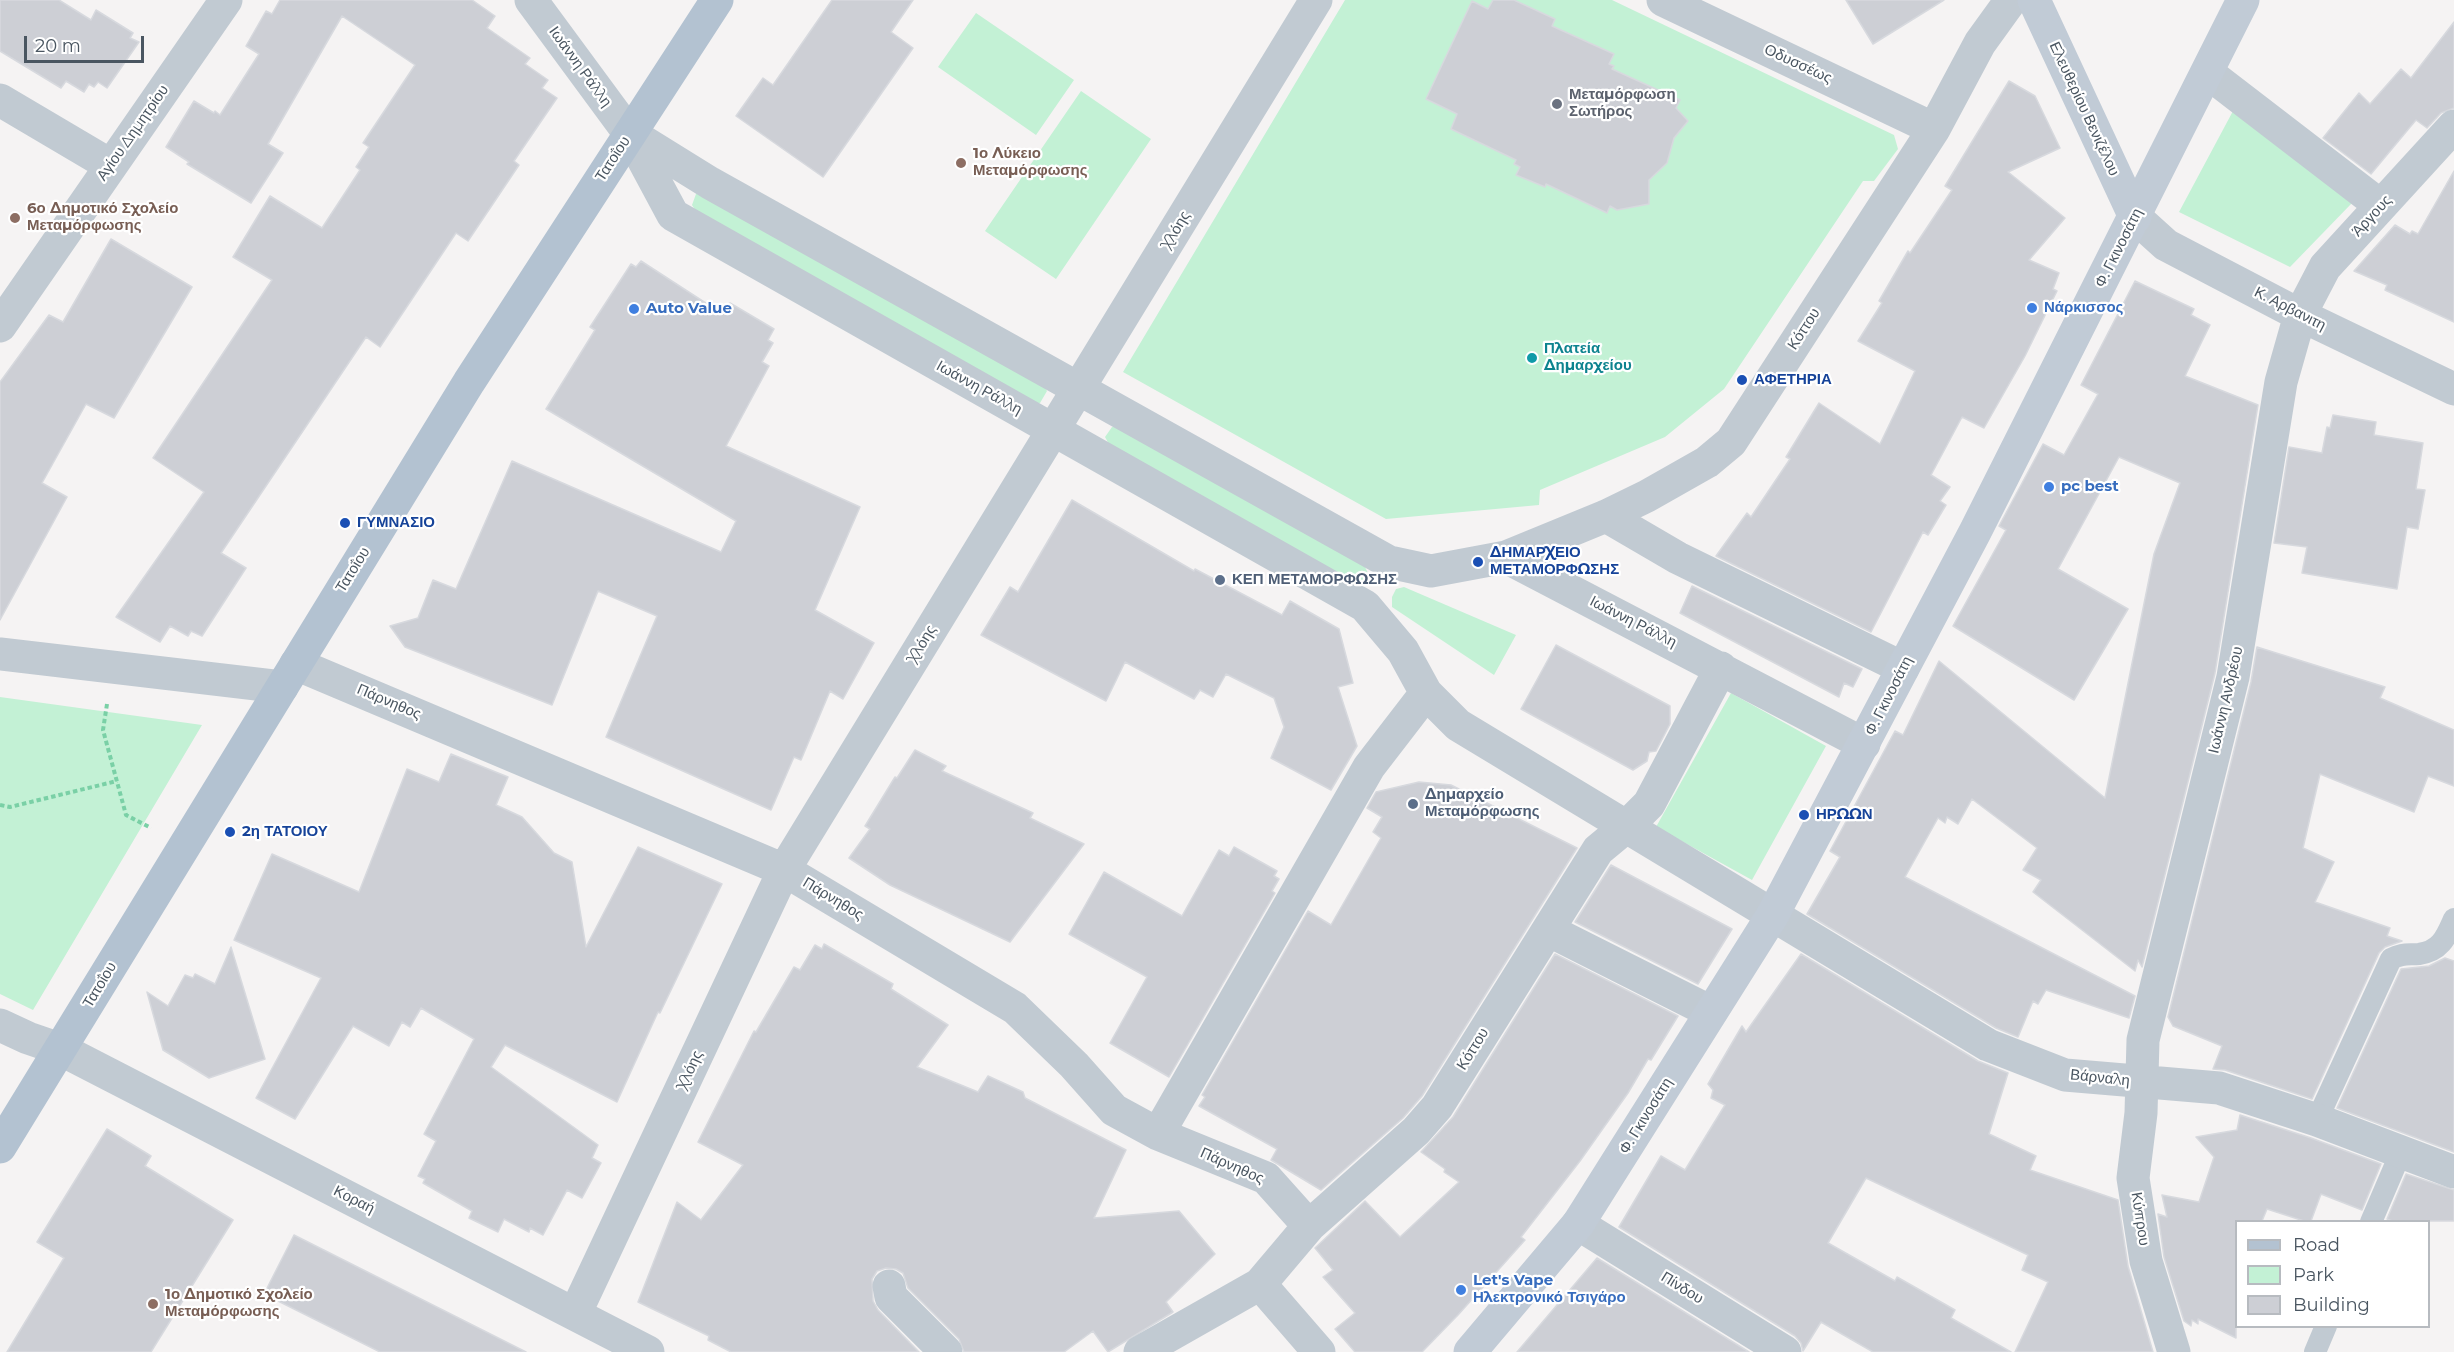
<!DOCTYPE html>
<html>
<head>
<meta charset="utf-8">
<style>
	body { margin:0 }
	#map { position:relative; width:2454px; height:1352px; overflow:hidden; background:#f5f3f3; font-family:Montserrat,sans-serif }
	canvas { display:block }
	.legend { position:absolute; left:2235px; top:1220px; width:195px; height:108px; box-sizing:border-box; background:#fff; border:2px solid #b7bbc0; margin:0; padding:8px 10px; list-style:none; font-size:18px; color:#4a5661 }
	.legend li { display:flex; align-items:center; gap:12px; height:30px }
	.legend b { width:30px; border:2px solid #b7bbc0 }
	.scale { position:absolute; left:24px; top:36px; width:120px; height:27px; box-sizing:border-box; border:3px solid #4a5661; border-top:0; padding-left:8px; font-size:18px; line-height:21px; white-space:nowrap; color:#4a5661; -webkit-text-stroke:4px #fff; paint-order:stroke }
</style>
</head>
<body>
<div id="map">
<canvas width="2454" height="1352"></canvas>
<ul class="legend">
<li><b style="height:8px;background:#b3c2d1"></b>Road</li>
<li><b style="height:16px;background:#c3f1d5"></b>Park</li>
<li><b style="height:16px;background:#cdcfd5"></b>Building</li>
</ul>
<div class="scale">20 m</div>
</div>
<script>
const ctx = document.querySelector('canvas').getContext('2d');
ctx.lineJoin = 'round';
function paint(path, color) {
  ctx.fillStyle = color;
  ctx.fill(path, 'evenodd');
}
function strokePath(path, color, width, dash) {
  ctx.strokeStyle = color;
  ctx.lineWidth = width;
  ctx.lineCap = dash ? 'butt' : 'round';
  ctx.setLineDash(dash || []);
  ctx.stroke(path);
}
function label(font, color, halo, rows, align = 'center') {
  ctx.font = font + ' Montserrat,sans-serif';
  ctx.lineWidth = 4.5;
  ctx.setLineDash([]);
  ctx.textBaseline = 'middle';
  ctx.strokeStyle = halo;
  ctx.fillStyle = color;
  for (const [text, x, y, turn = 0] of rows) {
    ctx.save();
    ctx.translate(x, y);
    ctx.rotate((+turn || 0) * Math.PI / 180);
    ctx.textAlign = isNaN(turn) ? turn : align;
    if (halo) ctx.strokeText(text, 0, 0);
    ctx.fillText(text, 0, 0);
    ctx.restore();
  }
}
paint(new Path2D(`
	M1345 0H1612L1894 135 1898 149 1874 181H1863L1724 389 1665 437 1540 490 1539 505 1386 519 1123 372Z
	M976 13 1074 80 1036 135 938 67Z
	M1081 91 1151 139 1056 279 985 231Z
	M2233 111 2352 203 2290 267 2179 212Z
	M709 192 1041 381 1047 391 1040 403H1029L697 213 692 205 696 194Z
	M1112 427 1125 428 1363 563 1369 575 1365 584 1352 583 1111 448 1105 437Z
	M1404 587 1516 635 1494 675 1392 607V597L1396 589Z
	M1731 693 1826 746 1752 880 1656 827Z
	M0 697 202 725 33 1010 0 994Z`), '#c3f1d5');
const building = new Path2D(`
	M0 0H59L91 20 96 10 133 33 130 38 139 42 107 88 98 82 94 87 89 84 84 92 66 81 61 88 0 51Z
	M280 0H472L495 16 487 28 530 58 525 64 548 80 542 88 557 98 514 161 519 165 468 241 456 233 380 347 366 337 221 553 246 568 202 636 191 631 188 636 170 626 160 642 116 617 204 492 153 458 272 280 233 257 270 196 322 228 360 170 356 167 369 147 363 143 415 65 342 16 268 144 283 153 251 203 187 164 189 162 166 147 194 101 214 113 215 111 220 115 259 54 246 46 266 11 272 14Z
	M832 0H913L891 32 913 48 823 177 736 116 763 78 773 85Z
	M1493 0H1514L1555 19 1552 26 1614 54 1609 64 1614 66 1612 69 1680 100 1676 108 1688 121 1674 138 1667 163 1649 180V204L1617 210 1610 206 1607 213 1546 184 1545 187 1516 175 1520 167 1514 164 1516 160 1451 129 1457 114 1426 99 1472 1 1488 9Z
	M1846 0H1944L1873 44Z
	M2454 22V108L2441 113 2427 128 2416 120 2371 174 2323 138 2359 93 2370 104 2401 69 2411 78Z
	M2009 81 2035 96 2060 148 2008 172 2065 218 2029 260 2059 273 2053 289 2057 291 2025 356 1984 428 1962 417 1931 475 1950 487 1940 501 1946 505 1928 535 1923 532 1871 632 1716 556 1747 513 1751 517 1790 459 1786 457 1819 403 1880 444 1915 371 1858 341 1882 303 1879 301 1908 251 1910 253 1952 190 1945 186Z
	M2454 171V322L2385 290 2387 285 2354 271 2395 225 2410 234 2412 231 2418 234Z
	M111 239 192 287 114 418 86 404 42 483 67 497 0 620V382L49 315 63 322Z
	M641 261 718 311 724 313 730 303 774 329 768 340 773 343 762 362 769 366 726 446 860 507 815 610 874 643 843 699 830 691 801 760 794 757 771 810 606 737 657 616 598 591 552 705 405 647 390 626 418 618 433 580 456 589 512 461 721 552 736 521 546 409 595 330 590 327 631 264 636 267Z
	M2135 281 2194 309 2191 315 2210 325 2185 376 2258 405 2257 411 2215 673 2142 967 2138 960 2135 971 2033 892 2041 880 2023 870 2037 848 1972 799 1958 824 1947 817 1945 823 1938 818 1905 877 2135 996 2129 1018 2046 990 2038 1004 2033 1001 2018 1037 1996 1028 1807 914 1840 857 1830 851 1895 731 1903 735 1939 661 2105 798 2154 554 2180 483 2119 457 2058 569 2128 609 2074 700 1953 626 2006 530 1999 526 2043 444 2064 455 2098 394 2081 385Z
	M2333 415 2376 422 2374 435 2423 443 2416 489 2425 490 2418 529 2407 527 2397 589 2302 573 2307 547 2274 543 2289 447 2322 453 2327 427 2330 428Z
	M1072 500 1194 571 1195 569 1282 615 1290 601 1339 629 1353 683 1338 687 1357 746 1331 790 1271 758 1284 727 1274 698 1226 674 1213 697 1200 690 1194 699 1125 662 1106 701 981 635 1010 587 1018 592Z
	M1692 586 1862 669 1853 687 1844 683 1839 697 1680 613Z
	M1556 645 1670 706V724L1656 751 1649 752 1647 761 1633 770 1521 709Z
	M2257 647 2385 687 2380 698 2454 730V786L2428 776 2414 812 2320 774 2303 848 2334 862 2315 902 2390 928 2387 936 2402 941 2385 947 2379 953 2312 1099 2225 1070 2213 1069 2222 1046 2173 1026 2168 1017 2251 682Z
	M915 750 946 766 942 771 1033 813 1030 818 1084 844 1010 942 890 885 849 858 870 829 865 826 895 777 897 778Z
	M451 754 508 777 496 805 522 817 554 853 572 862 586 947 638 847 722 884 660 1013 658 1012 617 1102 505 1045 491 1067 598 1145 592 1158 601 1163 582 1198 567 1190 543 1235 530 1228 529 1232 504 1219 498 1232 469 1218 472 1211 423 1183 425 1179 418 1176 436 1141 424 1134 474 1039 421 1008 410 1027 402 1022 389 1046 353 1026 295 1119 256 1098 321 978 234 940 272 854 359 892 407 769 439 782Z
	M1419 782 1451 785 1577 848 1422 1096 1403 1118 1321 1190 1271 1160 1277 1149 1199 1106 1205 1097 1202 1095 1308 911 1331 925 1381 838 1373 832 1382 817 1367 808 1376 792Z
	M1234 847 1277 871 1274 876 1279 879 1272 891 1275 893 1169 1077 1110 1043 1147 977 1069 934 1104 872 1182 916 1219 850 1229 856Z
	M1611 865 1732 929 1698 984 1575 922Z
	M824 944 893 984 891 989 948 1025 917 1067 978 1092 988 1076 1023 1092 1025 1098 1126 1150 1094 1218 1179 1211 1215 1254 1166 1302 1173 1312 1108 1352 1093 1331 1064 1352H964L959 1339 908 1288 903 1273 896 1269 886 1268 877 1271 872 1279 873 1301 878 1310 919 1352H731L708 1340 709 1336 638 1302 677 1202 701 1220 743 1165 698 1142 754 1031 756 1032 794 967 800 970 815 945 822 949Z
	M231 947 265 1059 209 1078 163 1050 147 992 168 1006 185 975 193 978 195 974 215 984Z
	M1555 954 1678 1016 1651 1060 1648 1059 1628 1093 1580 1161 1521 1237 1525 1240 1458 1315 1422 1352H1355L1335 1329 1355 1313 1323 1277 1333 1270 1315 1248 1365 1201 1400 1237 1459 1182 1444 1172 1445 1169 1421 1152 1453 1117Z
	M1801 954 1978 1061 2008 1073 1989 1134 2036 1156 2030 1170 2118 1200 2128 1266 2153 1352H2015L2048 1282 2022 1270 2028 1255 1866 1178 1828 1243 1895 1281 1897 1277 1955 1310 1951 1318 2011 1352H1873L1821 1322 1803 1351 1801 1343 1795 1336 1619 1227 1661 1156 1685 1170 1725 1105 1711 1098 1713 1090 1708 1084 1742 1026 1746 1032Z
	M2445 958 2454 961V1152L2337 1108 2401 969 2429 966Z
	M2240 1115 2311 1138 2381 1164 2362 1210 2321 1194 2311 1221H2304L2267 1209 2262 1221H2236V1338L2198 1319V1324L2192 1320 2191 1326 2184 1321 2164 1257 2158 1214 2167 1217 2162 1195 2199 1202 2214 1157 2196 1137 2237 1130Z
	M107 1129 151 1156 145 1166 233 1220 151 1352H7L64 1258 37 1242Z
	M2406 1174 2454 1190V1221H2392L2387 1219Z
	M294 1235 526 1352H380L264 1294Z
	M1597 1258 1749 1352H1517Z`);
paint(building, '#cdcfd5');
strokePath(building, '#d7d9de', 1.5);
strokePath(new Path2D(`
	M107 704 103 730 126 815 151 828
	M0 805 10 807 117 781`), '#7ad0a6', 4, [4.5, 3]);
strokePath(new Path2D(`
	M2317 1120 2391 959C2402 953 2408 955 2419 954 2441 951 2446 937 2454 919
	M2371 1222 2401 1152
	M2315 1352 2326 1326`), '#c1cad2', 22);
strokePath(new Path2D(`
	M531 0 629 133 673 215 1365 606 1403 651 1426 693 1458 725 1988 1045 2065 1075 2219 1088 2317 1120 2454 1172
	M1663 0 1934 129
	M2208 73 2381 206
	M0 100 110 165
	M631 134 710 183 1389 562 1431 571 1506 557 1606 516 1647 496 1707 462 1731 442 1934 129 1980 43 2011 0
	M2135 217 2166 245 2300 315 2454 389
	M0 326 226 0
	M1606 516 1678 558 1903 668
	M1506 557 1864 744
	M0 654 282 687
	M296 664 784 870 1015 1008 1074 1065 1114 1110 1158 1134 1266 1178 1309 1226
	M1548 930 1711 1012
	M0 1025 28 1038 60 1049 648 1352
	M1158 1134 1369 767 1426 693
	M1578 1224 1785 1352
	M1260 1284 1319 1352
	M889 1286 891 1297 946 1352
	M575 1314 784 870 1316 0
	M1140 1352 1260 1284 1309 1226 1416 1131 1437 1107 1598 850 1627 826 1649 804 1721 668
	M2174 1352 2146 1261 2133 1178 2141 1113 2143 1040 2233 677 2281 382 2300 315 2325 267 2454 126`), '#c1cad2', 33);
strokePath(new Path2D(`
	M2034 0 2135 217
	M1470 1352 1578 1224 1772 916 1975 532 2243 0`), '#c1cbd6', 33);
strokePath(new Path2D(`
	M0 1147 469 382 717 0`), '#b3c2d1', 33);
for (const [x, y, r, color] of [
	[1557,104,6,"#6b7280"],
	[961,163,6,"#8d6e63"],
	[15,218,6,"#8d6e63"],
	[2032,308,6,"#3f7fe0"],
	[634,309,6,"#3f7fe0"],
	[1532,358,6,"#0f9aa8"],
	[1742,380,6,"#1a4fb4"],
	[2049,487,6,"#3f7fe0"],
	[345,523,6,"#1a4fb4"],
	[1478,562,6,"#1a4fb4"],
	[1220,580,6,"#5c6f8a"],
	[1413,804,6,"#5c6f8a"],
	[1804,815,6,"#1a4fb4"],
	[230,832,6,"#1a4fb4"],
	[1461,1290,6,"#3f7fe0"],
	[153,1304,6,"#8d6e63"]
]) {
  const dot = new Path2D();
  dot.arc(x, y, r, 0, 2 * Math.PI);
  ctx.fillStyle = color;
  ctx.fill(dot);
  strokePath(dot, '#fff', 2);
}
label('15px', '#4a5661', '#fff', [
	["Οδυσσέως",1798,64,25],
	["Ιωάννη Ράλλη",580,67,54],
	["Ελευθερίου Βενιζέλου",2084,109,65],
	["Αγίου Δημητρίου",133,133,-55],
	["Τατοΐου",613,159,-57],
	["Άργους",2372,216,-47],
	["Χλόης",1176,230,-59],
	["Φ. Γκινοσάτη",2119,248,-63],
	["Κ. Αρβανιτη",2290,309,27],
	["Κόττου",1804,329,-57],
	["Ιωάννη Ράλλη",979,388,29],
	["Τατοΐου",353,570,-58],
	["Ιωάννη Ράλλη",1633,622,27],
	["Χλόης",922,644,-59],
	["Φ. Γκινοσάτη",1889,696,-63],
	["Ιωάννη Ανδρέου",2226,700,-77],
	["Πάρνηθος",389,702,23],
	["Πάρνηθος",833,899,31],
	["Τατοΐου",100,985,-59],
	["Κόττου",1473,1049,-58],
	["Χλόης",690,1070,-65],
	["Βάρναλη",2100,1078,6],
	["Φ. Γκινοσάτη",1646,1116,-58],
	["Πάρνηθος",1232,1166,24],
	["Κοραή",354,1200,27],
	["Κύπρου",2140,1219,81],
	["Πίνδου",1682,1288,32]
]);
label('bold 15px', '#5b616d', '#fff', [
	["Μεταμόρφωση",1569,95],
	["Σωτήρος",1569,112]
], 'left');
label('bold 15px', '#785e54', '#fff', [
	["1ο Λύκειο",973,154],
	["Μεταμόρφωσης",973,171],
	["6ο Δημοτικό Σχολείο",27,209],
	["Μεταμόρφωσης",27,226],
	["1ο Δημοτικό Σχολείο",165,1295],
	["Μεταμόρφωσης",165,1312]
], 'left');
label('bold 15px', '#366cbe', '#fff', [
	["Νάρκισσος",2044,308],
	["Auto Value",646,309],
	["pc best",2061,487],
	["Let's Vape",1473,1281],
	["Ηλεκτρονικό Τσιγάρο",1473,1298]
], 'left');
label('bold 15px', '#0d838f', '#fff', [
	["Πλατεία",1544,349],
	["Δημαρχείου",1544,366]
], 'left');
label('bold 15px', '#164399', '#fff', [
	["ΑΦΕΤΗΡΙΑ",1754,380],
	["ΓΥΜΝΑΣΙΟ",357,523],
	["ΔΗΜΑΡΧΕΙΟ",1490,553],
	["ΜΕΤΑΜΟΡΦΩΣΗΣ",1490,570],
	["ΗΡΩΩΝ",1816,815],
	["2η ΤΑΤΟΙΟΥ",242,832]
], 'left');
label('bold 15px', '#4e5e75', '#fff', [
	["ΚΕΠ ΜΕΤΑΜΟΡΦΩΣΗΣ",1232,580],
	["Δημαρχείο",1425,795],
	["Μεταμόρφωσης",1425,812]
], 'left');
</script>
</body>
</html>
